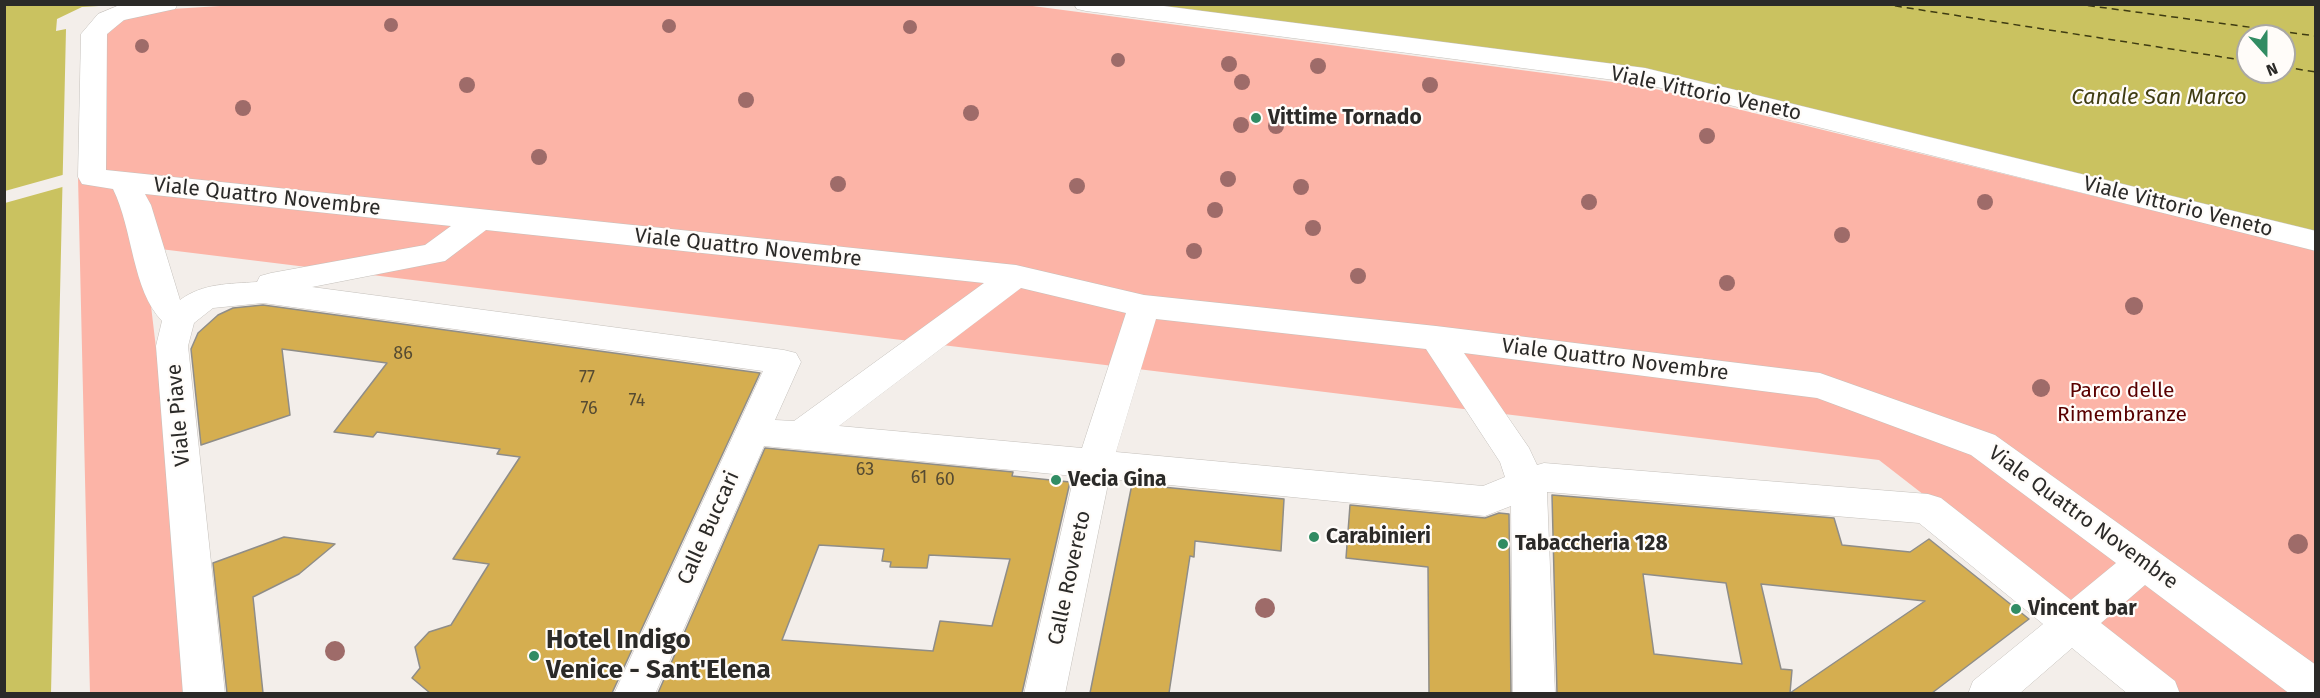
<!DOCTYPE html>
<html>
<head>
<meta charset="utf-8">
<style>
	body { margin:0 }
	#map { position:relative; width:2320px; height:698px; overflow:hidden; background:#f3eeea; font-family:"Fira Sans",sans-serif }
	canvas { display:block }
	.frame { position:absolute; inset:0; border:6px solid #2b2a28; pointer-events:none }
	.north { position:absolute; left:2236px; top:24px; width:60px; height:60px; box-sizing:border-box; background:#fffcf9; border:2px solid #aaa8a5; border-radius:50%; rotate:159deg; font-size:16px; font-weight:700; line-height:24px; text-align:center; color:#2b2a28 }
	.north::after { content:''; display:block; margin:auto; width:21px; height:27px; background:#318c63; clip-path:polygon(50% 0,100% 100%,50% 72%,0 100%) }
</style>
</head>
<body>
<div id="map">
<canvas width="2320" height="698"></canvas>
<div class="frame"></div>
<div class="north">N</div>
</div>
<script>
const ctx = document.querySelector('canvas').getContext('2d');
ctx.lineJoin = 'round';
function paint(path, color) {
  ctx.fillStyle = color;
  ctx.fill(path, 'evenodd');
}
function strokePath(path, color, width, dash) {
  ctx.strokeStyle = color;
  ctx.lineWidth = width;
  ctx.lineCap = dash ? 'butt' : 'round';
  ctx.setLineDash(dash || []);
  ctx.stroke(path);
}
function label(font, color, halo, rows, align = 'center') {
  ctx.font = font + ' "Fira Sans",sans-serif';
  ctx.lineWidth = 4.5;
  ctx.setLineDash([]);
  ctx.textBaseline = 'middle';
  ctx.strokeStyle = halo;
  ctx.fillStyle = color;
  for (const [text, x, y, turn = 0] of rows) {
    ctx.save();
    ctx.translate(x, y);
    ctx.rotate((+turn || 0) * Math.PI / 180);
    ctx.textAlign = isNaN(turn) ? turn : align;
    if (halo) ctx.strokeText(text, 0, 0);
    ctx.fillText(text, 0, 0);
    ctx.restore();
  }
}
paint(new Path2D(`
	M252 4 1025 5 1643 86 2315 250V693H2179L1879 460 144 247 197 693 90 694 78 177 97 45 118 23 134 16 156 10Z`), '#fcb4a7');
paint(new Path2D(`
	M4 5H116L82 7 57 19 56 31 66 29 51 693H5Z
	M1154 5H2315V232L1643 68ZM2248 36H2284V72H2248Z`), '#cac260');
paint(new Path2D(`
	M66 174V186L5 203V191Z`), '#f3eeea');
strokePath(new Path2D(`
	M1883 4 2248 61
	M2076 4 2316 36
	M2284 67 2316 72`), '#3f3c12', 1.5, [7, 5]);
const building = new Path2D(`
	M263 305 760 373 612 693H430L412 678 420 668 415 647 429 632 451 625 489 564 453 559 520 457 497 454 500 449 377 432 373 437 334 432 387 363 282 349 290 415 201 445 191 349 198 333 218 315 233 308Z
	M765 448 1013 472 1012 476 1070 482 1022 693H658ZM819 545 884 549 882 561 891 562 890 567 927 568 929 555 1010 559 992 626 940 621 933 651 782 640Z
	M1132 484 1284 499 1281 551 1195 541 1194 557 1190 556 1169 693H1090Z
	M1552 495 1834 518 1842 545 1910 552 1929 539 2029 619 1932 693H1557ZM1643 574 1726 583 1742 664 1654 654ZM1761 584 1925 601 1790 693 1792 670 1781 669Z
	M1350 505 1485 518 1499 513 1509 514 1511 693H1429L1428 567 1346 558Z
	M284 537 335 544 299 574 253 597 263 693H227L213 563Z`);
paint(building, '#d5ae50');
strokePath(building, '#8f8d88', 1.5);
const minor = new Path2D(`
	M122 4H178L175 9 124 20 107 34 106 170 1016 265 1144 295 1436 326 1820 373 1995 435 2316 665V694H2290L2145 585 2101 623 2175 681 2180 694H2128L2072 648 2019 694H1968L1973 681 2043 624 1919 523 1547 492 1555 694H1513L1511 506 1485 516 1109 479 1065 694H1024L1074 476 764 446 655 694H614L763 371 263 303 213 308 194 323 188 346 225 694H183L156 346 162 321C132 290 133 229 113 189L82 184 78 177 81 34 98 14ZM145 194 451 226 425 245 271 273 260 276 257 282C229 284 203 283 180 300L151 205ZM486 230 984 283 794 421 775 420 801 362 796 353 784 350 312 287 445 261ZM1021 288 1126 313 1082 448 839 426ZM1156 319 1426 349 1500 462 1505 477 1483 486 1116 452ZM1464 353 1817 398 1971 455 2116 563 2071 600 1941 498 1928 494 1544 463 1537 465 1529 448Z
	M1074 4H1148L1645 68 2316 231V251L1645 84 1086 11 1077 9Z`);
strokePath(minor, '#c5c1bc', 1);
paint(minor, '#fff');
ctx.fillStyle = '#9e6b69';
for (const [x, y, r] of [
	[391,25,7],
	[669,26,7],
	[910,27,7],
	[142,46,7],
	[1118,60,7],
	[1229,64,8],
	[1318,66,8],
	[1242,82,8],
	[467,85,8],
	[1430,85,8],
	[746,100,8],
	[243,108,8],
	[971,113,8],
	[1241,125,8],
	[1276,126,8],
	[1707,136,8],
	[539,157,8],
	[1228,179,8],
	[838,184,8],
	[1077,186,8],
	[1301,187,8],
	[1589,202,8],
	[1985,202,8],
	[1215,210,8],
	[1313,228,8],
	[1842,235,8],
	[1194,251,8],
	[1358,276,8],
	[1727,283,8],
	[2134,306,9],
	[2041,388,9],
	[2298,544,10],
	[1265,608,10],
	[335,651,10]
]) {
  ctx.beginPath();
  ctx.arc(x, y, r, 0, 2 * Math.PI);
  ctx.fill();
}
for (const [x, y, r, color] of [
	[1256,118,6,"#318c63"],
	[1056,480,6,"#318c63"],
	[1314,537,6,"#318c63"],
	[1503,544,6,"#318c63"],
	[2016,609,6,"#318c63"],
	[534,656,6,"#318c63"]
]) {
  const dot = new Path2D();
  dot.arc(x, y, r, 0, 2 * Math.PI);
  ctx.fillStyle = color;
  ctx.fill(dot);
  strokePath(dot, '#fffcf9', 2);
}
label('18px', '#564b32', null, [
	["86",403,354],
	["77",587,378],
	["74",637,401],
	["76",589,409],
	["63",865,470],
	["61",919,478],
	["60",945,480]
]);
label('21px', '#2b2a28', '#fffcf9', [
	["Viale Vittorio Veneto",1706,94,12],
	["Viale Quattro Novembre",267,197,6],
	["Viale Vittorio Veneto",2178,207,14],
	["Viale Quattro Novembre",748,248,6],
	["Viale Quattro Novembre",1615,360,7],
	["Viale Piave",179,415,-95],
	["Viale Quattro Novembre",2083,518,36],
	["Calle Buccari",709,528,-66],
	["Calle Rovereto",1070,578,-78]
]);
label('bold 21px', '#2b2a28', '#fffcf9', [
	["Vittime Tornado",1268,118],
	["Vecia Gina",1068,480],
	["Carabinieri",1326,537],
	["Tabaccheria 128",1515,544],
	["Vincent bar",2028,609]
], 'left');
label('21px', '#590000', '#fffcf9', [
	["Parco delle",2122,391],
	["Rimembranze",2122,415]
]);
label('italic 22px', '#3f3c12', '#fffcf9', [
	["Canale San Marco",2159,98]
]);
label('bold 26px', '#2b2a28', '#fffcf9', [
	["Hotel Indigo",546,641],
	["Venice - Sant'Elena",546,671]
], 'left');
</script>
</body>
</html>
